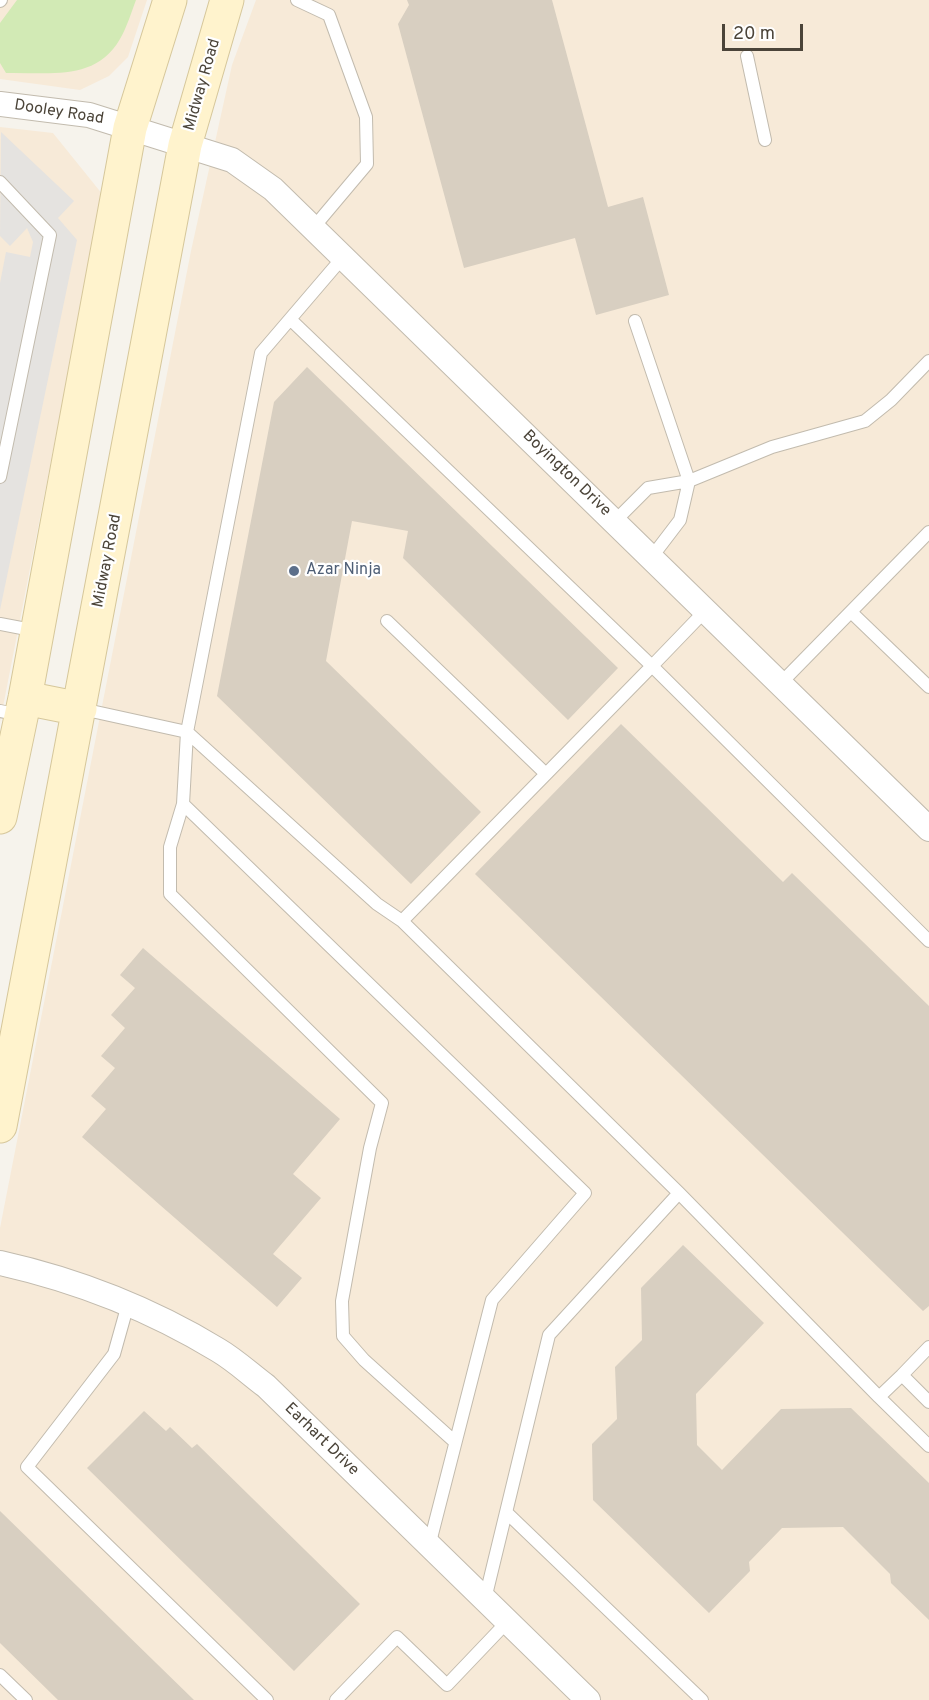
<!DOCTYPE html>
<html>
<head>
<meta charset="utf-8">
<style>
	body { margin:0 }
	#map { position:relative; width:929px; height:1700px; overflow:hidden; background:#f6f3ec; font-family:Overpass,sans-serif }
	canvas { display:block }
	.scale { position:absolute; left:722px; top:24px; width:81px; height:27px; box-sizing:border-box; border:3px solid #4b4439; border-top:0; padding-left:8px; font-size:18px; line-height:21px; white-space:nowrap; color:#4b4439; -webkit-text-stroke:4px #fff; paint-order:stroke }
</style>
</head>
<body>
<div id="map">
<canvas width="929" height="1700"></canvas>
<div class="scale">20 m</div>
</div>
<script>
const ctx = document.querySelector('canvas').getContext('2d');
ctx.lineJoin = 'round';
function paint(path, color) {
  ctx.fillStyle = color;
  ctx.fill(path, 'evenodd');
}
function strokePath(path, color, width, dash) {
  ctx.strokeStyle = color;
  ctx.lineWidth = width;
  ctx.lineCap = dash ? 'butt' : 'round';
  ctx.setLineDash(dash || []);
  ctx.stroke(path);
}
function label(font, color, halo, rows, align = 'center') {
  ctx.font = font + ' Overpass,sans-serif';
  ctx.lineWidth = 4.5;
  ctx.setLineDash([]);
  ctx.textBaseline = 'middle';
  ctx.strokeStyle = halo;
  ctx.fillStyle = color;
  for (const [text, x, y, turn = 0] of rows) {
    ctx.save();
    ctx.translate(x, y);
    ctx.rotate((+turn || 0) * Math.PI / 180);
    ctx.textAlign = isNaN(turn) ? turn : align;
    if (halo) ctx.strokeText(text, 0, 0);
    ctx.fillText(text, 0, 0);
    ctx.restore();
  }
}
paint(new Path2D(`
	M0 0H147L128 57 109 76 80 90 0 79Z
	M256 0H929V1700H0V1228L191 251 232 65Z
	M0 127 53 133 103 195 0 722Z`), '#f7ead8');
paint(new Path2D(`
	M17 0H136C131 13 127 27 120 39 95 82 49 72 6 73L0 63V23Z`), '#d2eab5');
paint(new Path2D(`
	M1 132 74 201 58 218 77 240 0 610V283L6 252 30 257 33 242 27 228 10 246 0 236Z`), '#e5e3e0');
paint(new Path2D(`
	M407 0H552L608 207 643 197 669 295 596 315 575 238 464 268 398 24 409 5Z
	M307 367 618 668 568 720 403 558 408 531 352 521 326 661 481 812 411 884 217 696 274 402Z
	M621 724 783 882 792 873 929 1006V1306L923 1311 475 874Z
	M143 948 340 1119 293 1174 321 1198 273 1254 302 1278 277 1307 82 1137 106 1109 91 1096 115 1068 101 1056 125 1028 111 1015 135 988 120 975Z
	M683 1245 764 1323 696 1394 697 1445 722 1470 781 1409 851 1408 929 1483V1620L891 1583 890 1574 843 1527 782 1528 749 1562 750 1571 709 1613 593 1500 592 1444 617 1419 615 1367 642 1340 641 1288Z
	M144 1411 166 1431 170 1427 192 1448 197 1444 360 1604 294 1671 87 1468Z
	M0 1511 194 1700H58L0 1643Z`), '#d8cfc1');
const lane = new Path2D(`
	M297 0 329 15 366 117 367 164 314 227
	M0 1 1 0
	M747 56 765 140
	M0 182 50 235 0 477
	M290 319 652 666 705 611
	M635 321 689 481 680 520 651 558
	M614 522 648 488 689 481 772 447 865 421 891 400 929 361
	M851 612 929 687
	M387 621 546 774
	M0 624 37 631
	M780 684 929 532
	M82 709 187 732 261 353 344 256
	M0 711 20 715
	M187 732 183 804 585 1193 492 1300 429 1546
	M187 732 377 904 402 921
	M183 804 170 847V894L382 1103 370 1148 342 1301 343 1336 364 1360 455 1442
	M128 1304 114 1354 27 1467 267 1700
	M929 1347 902 1375 929 1402
	M902 1375 879 1397 679 1193 402 921 652 666 929 941
	M879 1397 929 1446
	M506 1512 702 1700
	M485 1599 549 1335 679 1193
	M0 1675 26 1700
	M336 1700 397 1637 447 1685 508 1621`);
const street = new Path2D(`
	M0 104 89 115 232 160 273 189 929 829
	M0 1263C76 1280 152 1310 218 1350 235 1360 250 1374 266 1386L588 1700`);
const secondary = new Path2D(`
	M25 698 80 709
	M0 817 25 698 130 128 170 0
	M0 1126 185 145 227 0`);
strokePath(lane, '#c2bbae', 14);
strokePath(street, '#c2bbae', 26);
strokePath(secondary, '#d6c79b', 35);
strokePath(lane, '#fff', 12);
strokePath(street, '#fff', 24);
strokePath(secondary, '#fff3cd', 33);
for (const [x, y, r, color] of [
	[294,571,6,"#5c6f8a"]
]) {
  const dot = new Path2D();
  dot.arc(x, y, r, 0, 2 * Math.PI);
  ctx.fillStyle = color;
  ctx.fill(dot);
  strokePath(dot, '#fff', 2);
}
label('16px', '#4b4439', '#fff', [
	["Midway Road",203,85,-74],
	["Dooley Road",59,113,9],
	["Boyington Drive",566,474,44],
	["Midway Road",108,561,-79],
	["Earhart Drive",321,1440,44]
]);
label('16px', '#4e5e75', '#fff', [
	["Azar Ninja",306,571]
], 'left');
</script>
</body>
</html>
